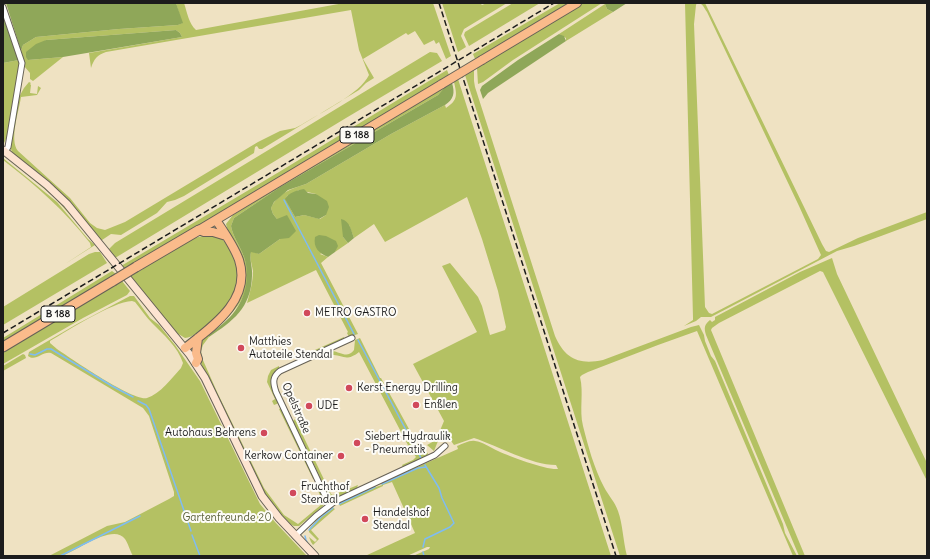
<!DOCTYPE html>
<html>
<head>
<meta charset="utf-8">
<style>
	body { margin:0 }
	#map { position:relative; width:930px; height:559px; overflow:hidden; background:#efe2c2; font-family:Delius,sans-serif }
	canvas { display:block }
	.frame { position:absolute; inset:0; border:4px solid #1c1c1c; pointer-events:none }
</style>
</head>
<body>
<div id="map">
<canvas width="930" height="559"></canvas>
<div class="frame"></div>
</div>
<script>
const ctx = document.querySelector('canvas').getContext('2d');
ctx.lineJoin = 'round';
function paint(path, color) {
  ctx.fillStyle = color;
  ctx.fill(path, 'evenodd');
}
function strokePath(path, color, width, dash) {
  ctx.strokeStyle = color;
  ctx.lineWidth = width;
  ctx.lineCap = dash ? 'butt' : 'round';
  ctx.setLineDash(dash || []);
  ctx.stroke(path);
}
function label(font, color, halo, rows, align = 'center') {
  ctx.font = font + ' Delius,sans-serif';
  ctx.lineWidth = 4;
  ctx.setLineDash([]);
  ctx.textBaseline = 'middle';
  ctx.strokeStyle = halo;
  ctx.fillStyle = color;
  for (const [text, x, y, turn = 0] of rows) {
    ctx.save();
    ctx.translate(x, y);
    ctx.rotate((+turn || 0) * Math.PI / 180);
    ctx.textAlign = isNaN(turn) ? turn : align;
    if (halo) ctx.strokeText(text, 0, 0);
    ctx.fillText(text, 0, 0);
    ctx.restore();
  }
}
paint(new Path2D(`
	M176 3H184C187 12 189 24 196 30L344 3H433L451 56 446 59 439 42 436 44 434 40 424 45 415 31 408 35 406 33 363 59 374 78 366 83 359 90 262 149H259L257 146 255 147 254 153 184 196 175 200 167 202 157 213 121 235 111 234 102 240H100L13 155 10 146 19 97 24 88 29 82 31 83 30 84 31 85 30 93 37 94 38 86 41 88 37 95 21 97C19 111 9 140 18 151L70 198 90 223 97 228 105 230 125 222 258 142 280 131 295 128 301 125C320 113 360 94 369 75L359 50 351 10 106 52C97 55 94 59 91 68L89 53 182 37 180 33 176 30 46 40 28 60 63 57 33 81 30 79V73L24 66 21 51 23 45 36 37 119 29 178 25 182 23Z
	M442 3H480L482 5 487 3H507L464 29 461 36 466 47 458 52Z
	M513 3H540L469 46 464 35 465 32Z
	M560 3H572L475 59 473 54Z
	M582 3H602L513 60 483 82 478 84 477 68Z
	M685 3H705L822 244 826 251 829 252 858 238 927 212V219L854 246 837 251 711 317H701L696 321 684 326 693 320V318ZM697 3C703 3 704 8 707 12L799 206 821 255 818 259 712 314 709 313 705 307 694 24 696 5Z
	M605 4 607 9 613 12 566 41V38L559 34Z
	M430 52 437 53 442 61 346 118 115 258 109 249 115 243Z
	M19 60 20 66 7 137 3 145V63Z
	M447 70 449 75 435 83V84L124 270 121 266 279 172Z
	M474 70V81L475 87 555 336C565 359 579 365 603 360L691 327 699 325 704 335 705 341 711 356 715 361 783 524 785 533 797 556H793L697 331 658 345 588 372 582 375 580 377C584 393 579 409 583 426 588 446 594 468 604 487 608 495 615 502 618 511 623 525 623 541 627 556H620L465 75Z
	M458 79 611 556H413L429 549 430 547H427L407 556H365L415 533 392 482 383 485V486L340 506 339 504V502L375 486 376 487 382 485 381 483 458 449 457 446C463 444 469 440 475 441 483 442 491 448 498 451 511 457 546 470 558 469L556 465C531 465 498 446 474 438L454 445 449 438 444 437 438 441 434 451 427 445 436 440 444 421 413 364 477 332 442 266 450 263 478 297 482 306 490 335 505 330 506 327 498 291 482 239 467 197 385 242 374 224 354 238 349 225 343 237 348 243 335 252 337 246 320 254 328 257 321 263 358 334 349 337 347 333 348 332 316 270 247 303C250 292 253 282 253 271 252 264 249 257 251 251L259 254 280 239 277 219 273 214 271 208C278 193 291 189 306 184L391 134 445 105 446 108C458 100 457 95 454 82ZM299 190 316 194 326 215 320 219 304 215 295 217 286 200 287 196Z
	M444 88 438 95 280 187 234 218 231 226C233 237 240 246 244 257 257 293 233 314 209 335V337L203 345 201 351 202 358 218 394 264 488 284 515 298 524 322 504 323 502 315 484C321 487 326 499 323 506L299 526H294L288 523 267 499 205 374 199 357V343L205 335 233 310 243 289 226 224 233 215 437 90 438 91Z
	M3 154 56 195 96 244 54 197Z
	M3 158 57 202 88 239 95 245 65 264 91 247 90 243C64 210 37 186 3 160Z
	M208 235C212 236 217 236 220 238 223 239 226 244 228 247 237 261 240 278 234 294 229 307 217 317 206 326 200 331 193 337 185 338L175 332 129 277 143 269 142 268 194 238Z
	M95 252H100L107 263 3 325V307L89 254Z
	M832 258 837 274 927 463V481L823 272 820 271 719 323 712 328 711 330 805 556H799L706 335C704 328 704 325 710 320L712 322 715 320V317L800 272Z
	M112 271 116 274 3 344V338Z
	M122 281 130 291 127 295 83 318 3 364V351Z
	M130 296H134L150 318 159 325 175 345 200 381 260 504 275 522 307 556H133C130 551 128 543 125 539 113 523 77 551 64 555 60 557 53 556 49 556L107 526 125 522 169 499 174 496V492L149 416 143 408 51 353C42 351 36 362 28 356L29 352 77 324ZM132 301 135 302C141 309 146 317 152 323 163 334 178 347 183 363L181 368C172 378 160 394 147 398 134 402 70 358 57 349L50 343V341C69 330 112 302 132 301Z
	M344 337V339L300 359H298L297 358Z
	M360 338 380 378H381L420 449 424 447 428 454 427 456 403 467 402 465 413 460 416 457 410 449 359 352C343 365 341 350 326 357L325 354 332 351C341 352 347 359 354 350L355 340Z
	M23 354 25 355 26 358 3 371V366Z
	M279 366V369C264 377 273 391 279 403L274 405 272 401 275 399 267 382 268 376 271 370Z
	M281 408 314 478 313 479 279 409Z
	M295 419 331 494 333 495 358 485 357 488 336 498 333 499 329 496 293 421Z
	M332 507 335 509 311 530 319 539 313 545 311 542 309 537 315 542 317 540 309 532V529L320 516Z`), '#b4c163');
paint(new Path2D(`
	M6 3H176L183 23 178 25 119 29 36 37 23 45 21 51Z
	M608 3H627L613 12 607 9 605 4Z
	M3 13 19 60 3 63Z
	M176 30 180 33 182 37 63 57 28 60 26 57V52L36 44 46 40Z
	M559 34 564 36 566 41 488 93 483 99 480 90 482 86 518 60Z
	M452 83C455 93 454 99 445 105L391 134 306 184 288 190 274 202 271 208 273 214 277 219 287 215 296 231 289 238 280 239 259 254 251 252C249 258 253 269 252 276 251 308 233 321 209 337V335C216 329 223 324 230 317 245 301 251 278 244 257 240 246 233 237 231 226L234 218 280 187 438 95 444 88Z
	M304 189 308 193 316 194 327 201 329 207 326 215 319 219 304 215 295 217 285 199C288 193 297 190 304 189Z
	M341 219C350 221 351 230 354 238L348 243 343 237Z
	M319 235 326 236 336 241 338 246 335 252 328 257C319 253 313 248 315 237Z`), '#8fa759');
strokePath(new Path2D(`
	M284 200 354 334
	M358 340 421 458
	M30 354 35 355 47 349H51L112 386 133 397
	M138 401 146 405 149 409 191 531
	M382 484 418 468 426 467
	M339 504 375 487
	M309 530 321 517 333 508
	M192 535 200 556
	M305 536 306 540 308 544
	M423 547 425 539 450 527 454 523 442 498 439 488 425 465
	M423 552 424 556
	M60 556 140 516`), '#7fbcf2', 1.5);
const street = new Path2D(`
	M3 7 22 63 8 147 5 152
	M329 504 276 392C273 383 272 377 280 371L352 338
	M295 536 316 516 334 502 435 455 445 446`);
const secondary = new Path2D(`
	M3 150 47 185 67 204 190 355 205 378 262 496 279 518 315 556`);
const primary = new Path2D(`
	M482 60 577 3
	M199 230 442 84
	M199 230 204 232H213L226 236
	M185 348C212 327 252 300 239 260 234 246 224 232 216 220
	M196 363 198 359 196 353 198 338`);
const highway = new Path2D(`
	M136 267 199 230
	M3 347 113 281`);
strokePath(street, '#666156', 7);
strokePath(secondary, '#666156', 9);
strokePath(primary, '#666156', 10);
strokePath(highway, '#666156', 11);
strokePath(street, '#fff', 5);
strokePath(secondary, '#fde4d1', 7);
strokePath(primary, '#fabb8b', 8);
strokePath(highway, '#fabb8b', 9);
strokePath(new Path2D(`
	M439 3 616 556
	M3 333 554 3`), '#1c1c1c', 1.5, [6, 3]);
const primaryBridge = new Path2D(`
	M442 84 482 60`);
const highwayBridge = new Path2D(`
	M113 281 136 267`);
strokePath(primaryBridge, '#666156', 10, []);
strokePath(highwayBridge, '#666156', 11, []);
strokePath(primaryBridge, '#fabb8b', 8);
strokePath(highwayBridge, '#fabb8b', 9);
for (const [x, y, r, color] of [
	[307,313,4,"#d1495b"],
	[241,348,4,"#d1495b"],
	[349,388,4,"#d1495b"],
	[416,405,4,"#d1495b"],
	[309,406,4,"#d1495b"],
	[264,433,4,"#d1495b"],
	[357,443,4,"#d1495b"],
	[341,456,4,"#d1495b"],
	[293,493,4,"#d1495b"],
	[365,519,4,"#d1495b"]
]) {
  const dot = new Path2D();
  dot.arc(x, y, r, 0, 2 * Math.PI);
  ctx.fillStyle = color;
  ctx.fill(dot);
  strokePath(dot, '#fdfcf7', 1.5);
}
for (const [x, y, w] of [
	[357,135,34],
	[58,314,34]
]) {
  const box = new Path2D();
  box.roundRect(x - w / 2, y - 8, w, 16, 3);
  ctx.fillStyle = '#fdfcf7';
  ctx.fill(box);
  strokePath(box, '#1c1c1c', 1);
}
label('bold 10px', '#1c1c1c', null, [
	["B 188",357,135],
	["B 188",58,314]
]);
label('11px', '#1c1c1c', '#fdfcf7', [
	["METRO GASTRO",315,313],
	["Matthies",249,342],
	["Autoteile Stendal",249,355],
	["Kerst Energy Drilling",357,388],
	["Enßlen",424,405],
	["UDE",317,406],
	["Autohaus Behrens",256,433,"right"],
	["Siebert Hydraulik",365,437],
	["- Pneumatik",365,450],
	["Kerkow Container",333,456,"right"],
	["Fruchthof",301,487],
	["Stendal",301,500],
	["Handelshof",373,513],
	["Stendal",373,526]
], 'left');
label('11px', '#1c1c1c', '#fdfcf7', [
	["Opelstraße",296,408,66]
]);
label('11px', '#595e38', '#fdfcf7', [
	["Gartenfreunde 20",227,518]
]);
</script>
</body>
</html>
